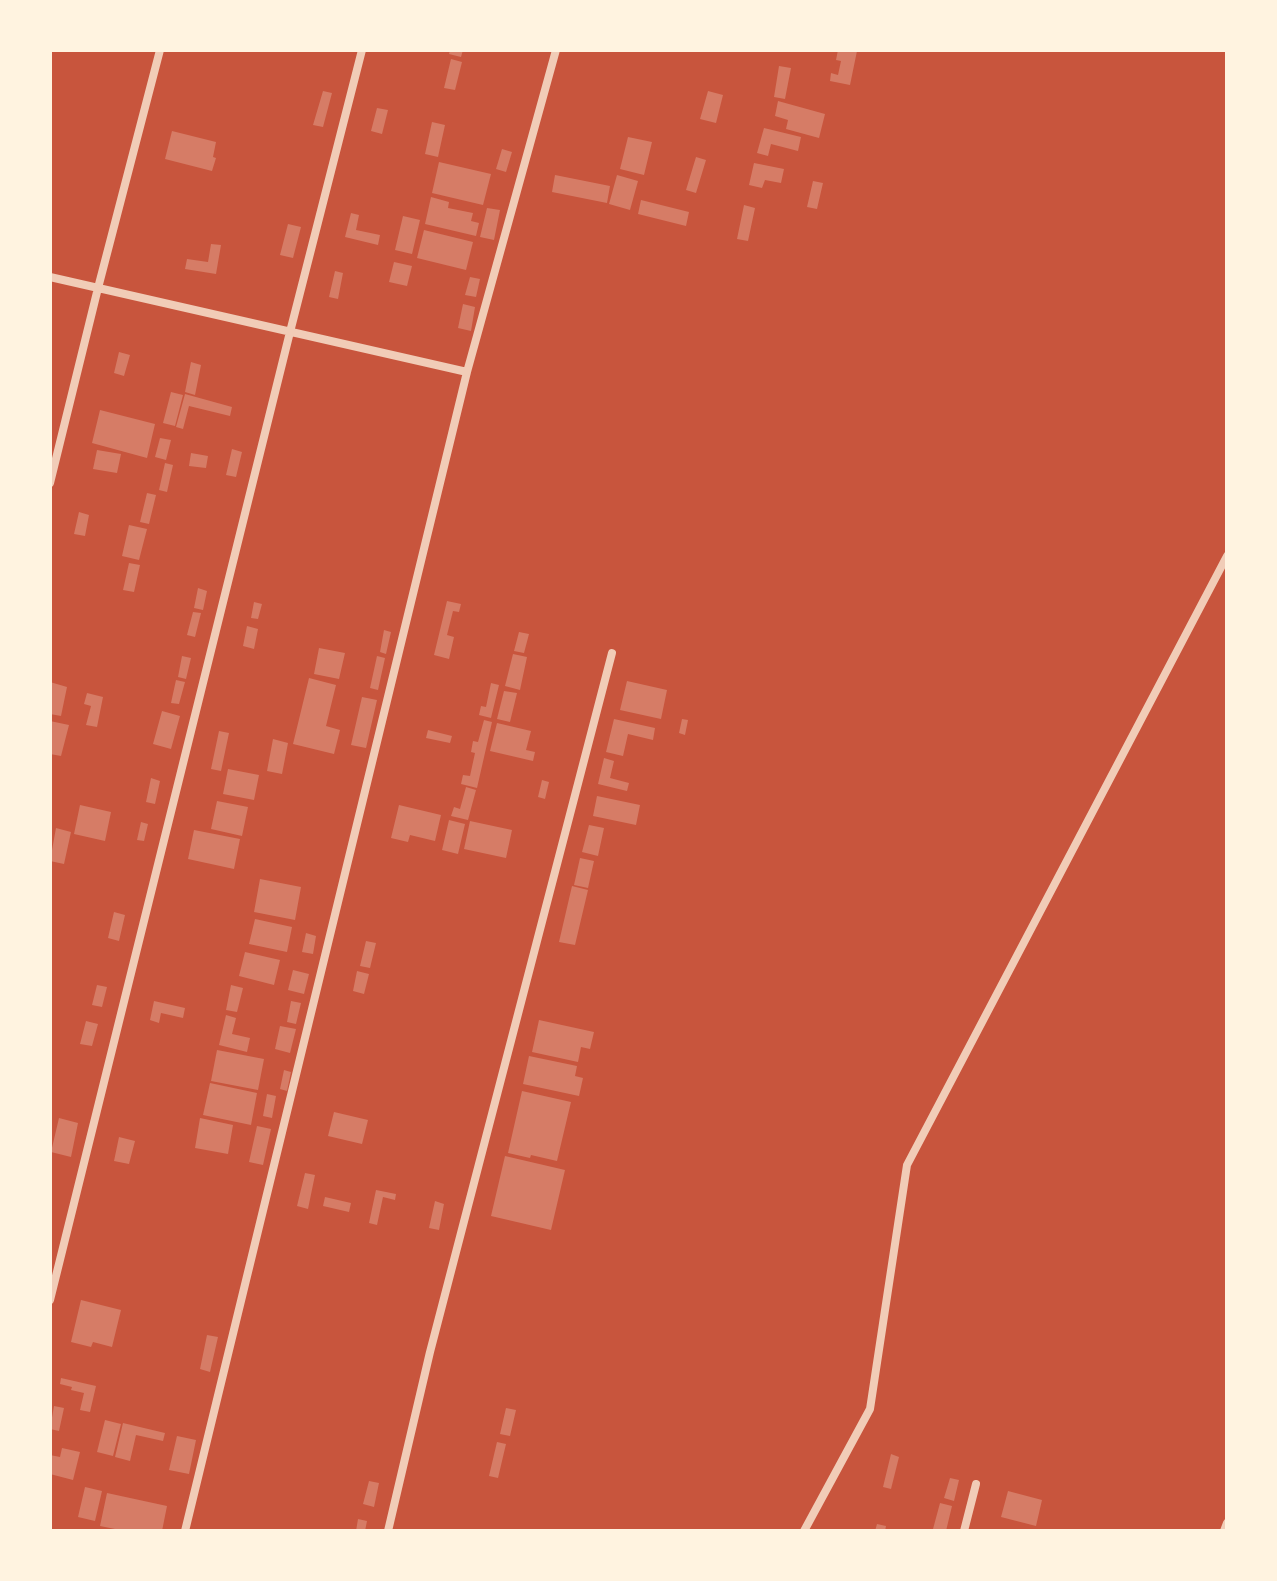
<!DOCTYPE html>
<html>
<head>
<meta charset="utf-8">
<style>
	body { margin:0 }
	#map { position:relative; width:1277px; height:1581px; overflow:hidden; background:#c8553d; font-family:Roboto,sans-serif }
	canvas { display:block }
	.frame { position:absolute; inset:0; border:52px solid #fff3e0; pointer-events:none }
</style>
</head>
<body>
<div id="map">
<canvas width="1277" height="1581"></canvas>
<div class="frame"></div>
</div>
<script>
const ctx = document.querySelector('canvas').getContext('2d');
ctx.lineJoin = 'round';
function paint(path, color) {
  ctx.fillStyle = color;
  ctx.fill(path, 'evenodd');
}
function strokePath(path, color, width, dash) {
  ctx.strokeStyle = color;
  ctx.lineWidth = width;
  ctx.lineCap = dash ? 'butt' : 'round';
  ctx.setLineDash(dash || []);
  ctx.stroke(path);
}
paint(new Path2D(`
	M450 50H463L461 57 449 54Z
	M838 50 857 51 850 85 830 81 831 73 838 75 841 61 836 60Z
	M451 59 462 62 455 90 444 88Z
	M779 66 791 68 785 99 774 97Z
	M323 91 332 93 323 127 313 125Z
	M708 91 723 95 716 123 700 119Z
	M778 101 825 114 819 138 786 129 788 120 775 116Z
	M377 108 388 110 382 134 371 131Z
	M432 122 445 125 438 157 425 154Z
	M764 128 801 137 798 151 771 144 768 156 757 153Z
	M172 131 216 142 213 157 216 158 212 171 165 159Z
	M628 137 652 142 644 175 620 169Z
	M502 149 512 152 506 172 496 169Z
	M696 157 706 160 696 193 686 190Z
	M439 162 491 174 483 205 432 193Z
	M754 163 784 169 781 183 765 180 762 188 749 185Z
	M555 175 610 186 607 203 552 192Z
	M617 175 638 181 630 210 609 204Z
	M813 181 823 183 817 209 807 207Z
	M431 197 449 202 448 208 473 213 471 221 479 223 476 236 425 224Z
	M641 200 689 212 686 226 638 214Z
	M744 205 755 208 748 241 737 239Z
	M487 208 500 210 494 240 480 237Z
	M351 213 359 215 356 230 380 235 378 245 345 237Z
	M403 216 420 220 412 254 395 250Z
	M288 224 301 227 293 258 280 255Z
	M424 230 473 242 466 270 417 258Z
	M211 244 221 245 216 274 185 269 187 259 208 262Z
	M394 262 412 266 407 286 389 282Z
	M335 271 343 273 338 299 329 297Z
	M470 277 480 279 476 297 465 295Z
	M463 304 475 307 471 331 458 328Z
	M119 352 130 355 124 376 114 373Z
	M191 362 201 365 195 395 185 392Z
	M171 392 183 395 175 426 163 423Z
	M185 394 232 407 230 416 189 406 183 429 176 427Z
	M100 410 155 424 147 458 92 443Z
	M160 438 171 440 166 460 155 457Z
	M232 449 242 452 236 477 226 475Z
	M97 450 121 454 117 473 93 469Z
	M191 453 208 456 206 468 189 466Z
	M165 463 173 465 167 492 159 490Z
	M147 493 156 495 149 524 140 522Z
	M79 512 89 515 85 536 74 534Z
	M129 525 147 529 139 560 122 556Z
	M129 563 140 565 134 592 123 590Z
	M198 588 207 591 203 610 194 608Z
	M447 601 461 604 459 612 453 611 447 635 454 637 449 659 434 655Z
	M254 602 262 604 258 619 251 618Z
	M193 612 201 613 195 637 187 635Z
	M247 626 258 629 254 649 243 646Z
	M384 630 391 632 386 654 380 652Z
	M519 632 529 634 524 653 514 651Z
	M319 648 345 653 339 679 314 674Z
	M513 654 527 657 520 690 505 686Z
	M182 656 191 658 186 679 178 677Z
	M377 656 385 658 378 690 370 688Z
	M309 678 336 685 326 726 340 730 334 754 293 744Z
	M176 680 185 682 179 704 171 703Z
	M627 681 667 690 661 719 620 710Z
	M50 682 67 687 61 716 50 714Z
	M491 683 499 685 491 718 479 715 481 706 486 707Z
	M504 691 517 693 510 722 497 719Z
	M87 693 103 697 97 727 86 725 91 706 84 704Z
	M362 697 377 700 366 748 351 745Z
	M162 711 180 716 171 749 153 744Z
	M614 719 655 728 653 740 628 734 623 756 606 752Z
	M682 719 688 720 685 735 679 733Z
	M484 720 492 722 477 788 461 784 463 775 470 776 475 753 471 752 473 741 478 742Z
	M50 721 69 725 61 756 50 754Z
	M497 723 531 731 526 750 535 752 533 761 490 751Z
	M428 730 452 736 450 743 426 738Z
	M219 731 229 733 221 771 211 769Z
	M273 739 288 743 282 774 267 771Z
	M604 758 614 761 610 778 629 783 627 791 598 784Z
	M228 769 259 775 254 800 223 794Z
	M151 778 160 781 155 804 146 802Z
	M542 780 549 782 545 799 538 797Z
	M466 787 476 790 468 820 451 816 454 807 460 809Z
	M597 796 640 805 636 825 593 816Z
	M217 801 248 807 242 836 211 829Z
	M80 805 111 812 105 841 74 834Z
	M399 805 441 815 435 841 410 835 408 842 391 838Z
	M449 820 465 824 458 854 442 850Z
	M470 821 512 830 506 858 464 849Z
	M141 822 148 824 144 841 137 840Z
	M589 825 604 828 598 856 582 852Z
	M56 828 71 832 64 864 50 861Z
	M194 830 240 839 234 869 188 859Z
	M580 858 594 861 588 888 574 885Z
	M260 879 301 887 295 920 254 912Z
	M572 886 588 890 575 945 559 942Z
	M114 912 125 915 119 941 108 938Z
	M255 919 292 927 287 952 249 944Z
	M306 933 316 936 313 954 302 952Z
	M366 941 376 943 370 968 360 966Z
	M245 952 280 960 274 985 239 976Z
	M293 970 309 974 304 994 288 990Z
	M357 971 369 974 364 994 353 991Z
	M97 985 107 987 102 1007 92 1005Z
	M231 985 243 988 237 1012 226 1010Z
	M154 1001 185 1008 183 1018 161 1013 159 1023 150 1020Z
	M291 1001 301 1003 296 1024 287 1022Z
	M226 1015 236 1018 232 1034 250 1038 247 1052 219 1045Z
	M539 1020 594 1032 590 1049 581 1047 578 1062 532 1052Z
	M86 1021 98 1024 92 1046 80 1044Z
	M280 1026 296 1029 290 1053 275 1049Z
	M217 1050 264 1059 258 1090 211 1081Z
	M529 1056 577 1066 575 1076 583 1078 579 1096 523 1084Z
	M284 1070 291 1072 287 1091 280 1089Z
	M210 1083 257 1093 251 1125 203 1115Z
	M522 1091 571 1102 557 1161 531 1155 530 1158 508 1153Z
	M267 1094 276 1096 272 1118 263 1116Z
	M334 1112 368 1120 362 1144 328 1136Z
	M59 1118 78 1123 71 1157 51 1152Z
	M200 1118 233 1125 228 1154 195 1148Z
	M257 1126 271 1129 263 1165 249 1162Z
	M119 1137 135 1141 129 1164 114 1161Z
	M505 1156 565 1170 551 1230 491 1216Z
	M305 1173 315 1175 308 1209 297 1206Z
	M376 1190 396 1194 395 1200 383 1197 377 1225 369 1223Z
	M325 1197 351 1203 349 1212 323 1206Z
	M435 1201 444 1204 439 1230 429 1228Z
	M81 1300 121 1310 112 1347 93 1342 91 1347 71 1342Z
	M207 1335 218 1337 210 1372 200 1369Z
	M61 1378 96 1386 90 1412 80 1410 84 1393 71 1390 72 1387 60 1384Z
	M54 1406 64 1408 59 1431 50 1429Z
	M506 1408 516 1410 510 1436 500 1434Z
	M105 1420 121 1424 113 1456 97 1452Z
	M123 1423 165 1433 163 1441 136 1435 130 1461 115 1457Z
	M177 1436 196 1440 189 1474 169 1470Z
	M497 1442 506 1444 498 1478 489 1476Z
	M62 1448 80 1452 73 1480 50 1474V1455L60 1457Z
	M891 1454 899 1457 891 1489 883 1487Z
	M950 1478 959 1480 954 1501 944 1498Z
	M369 1481 379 1483 374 1507 363 1504Z
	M85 1487 102 1491 95 1521 78 1517Z
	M1008 1491 1042 1500 1036 1526 1001 1517Z
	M107 1493 167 1506 162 1531H125L100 1526Z
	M940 1503 952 1506 946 1531 933 1529Z
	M358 1519 367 1521 365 1531H356Z
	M877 1524 886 1526 885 1531H875Z`), '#d67c66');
strokePath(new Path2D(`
	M50 277 467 372
	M50 483 98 288 160 50
	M50 1300 290 332 362 50
	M185 1531 467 372 556 50
	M388 1531 430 1352 612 653
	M804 1531 870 1409 907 1165 1227 556
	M964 1531 976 1484
	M1224 1531 1227 1523`), '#f1ccb7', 8);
</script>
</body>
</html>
